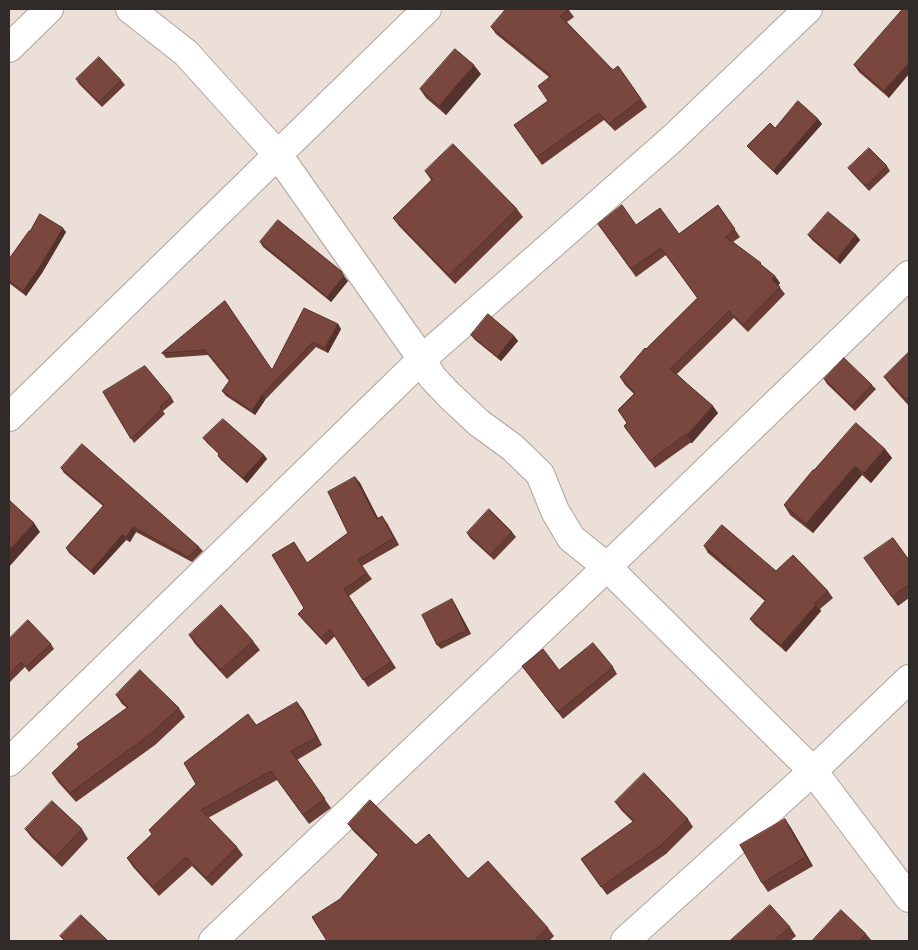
<!DOCTYPE html>
<html>
<head>
<meta charset="utf-8">
<style>
	body { margin:0 }
	#map { position:relative; width:918px; height:950px; overflow:hidden; background:#ebdfd7; font-family:"Archivo Narrow",sans-serif }
	canvas { display:block }
	.frame { position:absolute; inset:0; border:10px solid #302b28; pointer-events:none }
</style>
</head>
<body>
<div id="map">
<canvas width="918" height="950"></canvas>
<div class="frame"></div>
</div>
<script>
const ctx = document.querySelector('canvas').getContext('2d');
ctx.lineJoin = 'round';
function strokePath(path, color, width, dash) {
  ctx.strokeStyle = color;
  ctx.lineWidth = width;
  ctx.lineCap = dash ? 'butt' : 'round';
  ctx.setLineDash(dash || []);
  ctx.stroke(path);
}
function paint(path, color) {
  ctx.fillStyle = color;
  ctx.fill(path, 'evenodd');
}
const minor = new Path2D(`
	M130 9 186 53 278 155 422 359 432 377 449 395 479 423 512 447 540 474 555 511 571 538 607 567 813 771 909 898
	M9 48 49 9
	M9 417 427 9
	M9 762 422 359 673 138 808 9
	M213 941 607 567 909 275
	M625 941 813 771 909 679`);
strokePath(minor, '#afa59d', 30);
strokePath(minor, '#fff', 28);
paint(new Path2D(`
	M568 9 574 17 567 22 613 70 618 66 647 107 615 131 604 120 542 165 514 125 548 101 549 77 496 34 491 27Z
	M903 9 889 98 859 72 854 65Z
	M481 74 446 115 426 98 420 89Z
	M76 79 121 80 125 85 102 107 79 84Z
	M818 119 822 124 777 175 751 150 747 146 775 128Z
	M887 166 890 171 869 191 852 173 848 168Z
	M425 171 517 209 523 217 455 284 399 226 393 218 431 180Z
	M718 205 740 237 733 242 775 276 780 283 778 285 785 294 748 332 734 318 677 374 718 413 692 443H690L655 468 624 426 627 423 634 394 625 385 620 377 646 349 697 298 666 255 636 277 598 224 636 225 679 234Z
	M30 231 66 232 42 273 26 296 9 283V259Z
	M808 235H856L860 240 840 264 812 240Z
	M260 242 348 281 331 302 263 247Z
	M225 301 272 370 338 324 341 329 328 353 316 347 265 400 255 415 226 396 222 391 229 381 208 355 166 358 162 353Z
	M471 335 514 336 518 341 501 361 475 340Z
	M909 352V406L891 386 884 377Z
	M824 379 872 385 876 389 855 411 827 384Z
	M103 392 171 397 174 402 163 411 165 414 134 443Z
	M203 438 264 455 267 459 247 483 221 460 218 456 219 454 207 443Z
	M885 449 892 458 871 483 862 475 813 533 790 515 784 505 814 470Z
	M61 468 199 547 203 551 192 562 136 532 130 542 126 540 94 575 69 553 66 548 103 506 64 473Z
	M355 477 360 483 378 518 382 516 399 545 362 566 372 579 349 596 396 668 368 687 335 636 326 645 303 620 298 614 304 608 294 542 307 563 348 533Z
	M512 532 516 537 494 560 470 538 467 533Z
	M704 546 776 571 828 591 833 598 820 609 821 611 786 652 755 625 750 619 765 601 708 553Z
	M864 558 909 560V598L898 606Z
	M455 604 471 634 441 649 437 645Z
	M189 635 253 641 260 650 227 679 195 644Z
	M9 639 51 644 54 649 29 672 25 667 9 683Z
	M522 666 559 670 613 667 617 674 563 719Z
	M116 695 179 708 185 717 155 745 76 802 58 782 52 773 127 708 122 704Z
	M303 710 322 745 297 760 331 808 309 824 277 780 208 818 237 847 243 855 212 886 192 866 159 896 133 867 127 858 152 834 256 725Z
	M615 802 688 819 693 827 666 854 607 895 581 859 633 822 621 810Z
	M785 819 791 828 813 866 768 892 762 883Z
	M348 824 416 845 548 928 554 936 549 941H327L340 899 378 855 354 832Z
	M25 829H82L88 839 62 867 32 838Z
	M790 927 796 936 790 941H730Z
	M866 934 872 941H812Z`), '#693d36');
paint(new Path2D(`
	M909 62V74L889 98 884 91Z
	M474 65 481 74 446 115 439 106Z
	M818 119 822 124 777 175 773 171Z
	M63 228 66 232 42 273 26 296 23 291Z
	M856 235 860 240 840 264 837 259Z
	M344 276 348 281 331 302 327 297Z
	M775 276 780 283 777 287 772 280Z
	M338 324 341 329 328 353 325 348Z
	M514 336 518 341 501 361 497 357Z
	M262 395 265 400 255 415 252 411Z
	M713 406 718 413 692 443 687 435Z
	M885 449 892 458 871 483 864 473Z
	M264 455 267 459 247 483 243 478Z
	M855 466 862 475 813 533 806 524Z
	M355 477 360 483 382 526 377 519Z
	M382 516 387 523 399 545 394 538Z
	M34 523 40 532 9 567V550Z
	M133 527 136 532 130 542 126 537Z
	M122 535 126 540 94 575 91 571Z
	M452 599 455 604 471 634 467 630Z
	M816 605 821 611 786 652 781 645Z
	M297 702 303 710 322 745 317 737Z
	M785 819 791 828 813 866 806 857Z`), '#55322c');
const building = new Path2D(`
	M506 9H568L569 10 560 16 613 70 618 66 641 99 609 124 599 113 537 157 514 125 548 101 538 86 551 76 491 27Z
	M903 9H909V62L884 91 854 65Z
	M455 49 474 65 439 106 420 89Z
	M99 57 121 80 99 102 76 79Z
	M798 101 818 119 773 171 747 146 770 123 775 128Z
	M453 144 517 209 449 275 393 218 433 179 425 171Z
	M869 148 887 166 866 186 848 168Z
	M622 205 636 225 660 208 679 234 718 205 735 229 726 237 761 263 760 264 775 276 772 280 780 287 743 325 729 311 670 369 713 406 687 435H685L650 461 624 426 627 423 618 410 635 393 620 377 645 348 646 349 698 298 661 248 631 269 598 224Z
	M828 212 856 235 837 259 808 235Z
	M40 214 63 228 39 268 23 291 9 281V259L29 231H30Z
	M278 220 341 271 344 276 327 297 260 242Z
	M225 301 272 370 304 308 338 324 325 348 313 342 262 395 252 411 222 391 230 380 205 350 162 353Z
	M488 314 514 336 497 357 471 335Z
	M909 352V396L906 399 884 377Z
	M844 358 872 385 852 406 824 379Z
	M145 366 171 397 160 406 162 409 131 439 103 392Z
	M223 419 264 455 243 478 218 456 219 454 203 438Z
	M856 423 885 449 864 473 855 466 806 524 784 505 813 470H814Z
	M82 444 199 547 188 557 133 527 126 537 122 535 91 571 66 548 104 505 61 468Z
	M355 477 377 519 382 516 394 538 358 560 367 573 344 589 391 662 363 680 330 629 321 638 298 614 304 608 272 555 294 542 307 563 348 533 328 492Z
	M9 500 34 523 9 550Z
	M489 509 512 532 490 555 467 533Z
	M722 525 776 571 793 555 828 591 815 603 816 605 781 645 750 619 766 600 704 546Z
	M893 538 909 560V584L892 597 864 558Z
	M452 599 467 630 437 645 422 615Z
	M221 605 253 641 221 670 189 635Z
	M28 620 51 644 26 667 21 662 9 675V639Z
	M593 643 613 667 558 712 522 666 543 649 559 670Z
	M140 670 179 708 148 736 70 793 52 773 79 747 77 744 128 707 116 695Z
	M297 702 317 737 291 751 325 799 303 815 271 771 201 810 237 847 206 878 186 857 153 887 127 858 152 834 149 830 196 784 184 763 248 714 256 725Z
	M644 773 688 819 660 846 601 887 581 859 634 821 615 802Z
	M370 800 416 845 429 834 468 879 488 861 548 928 534 941H327L312 917 340 899 379 854 348 824Z
	M52 801 82 829 55 857 25 829Z
	M785 819 806 857 762 883 740 845Z
	M770 905 790 927 774 941H730Z
	M841 910 866 934 859 941H812Z
	M81 915 108 941H65L60 936Z`);
paint(building, '#7a473f');
strokePath(building, '#55322c', 1);
</script>
</body>
</html>
